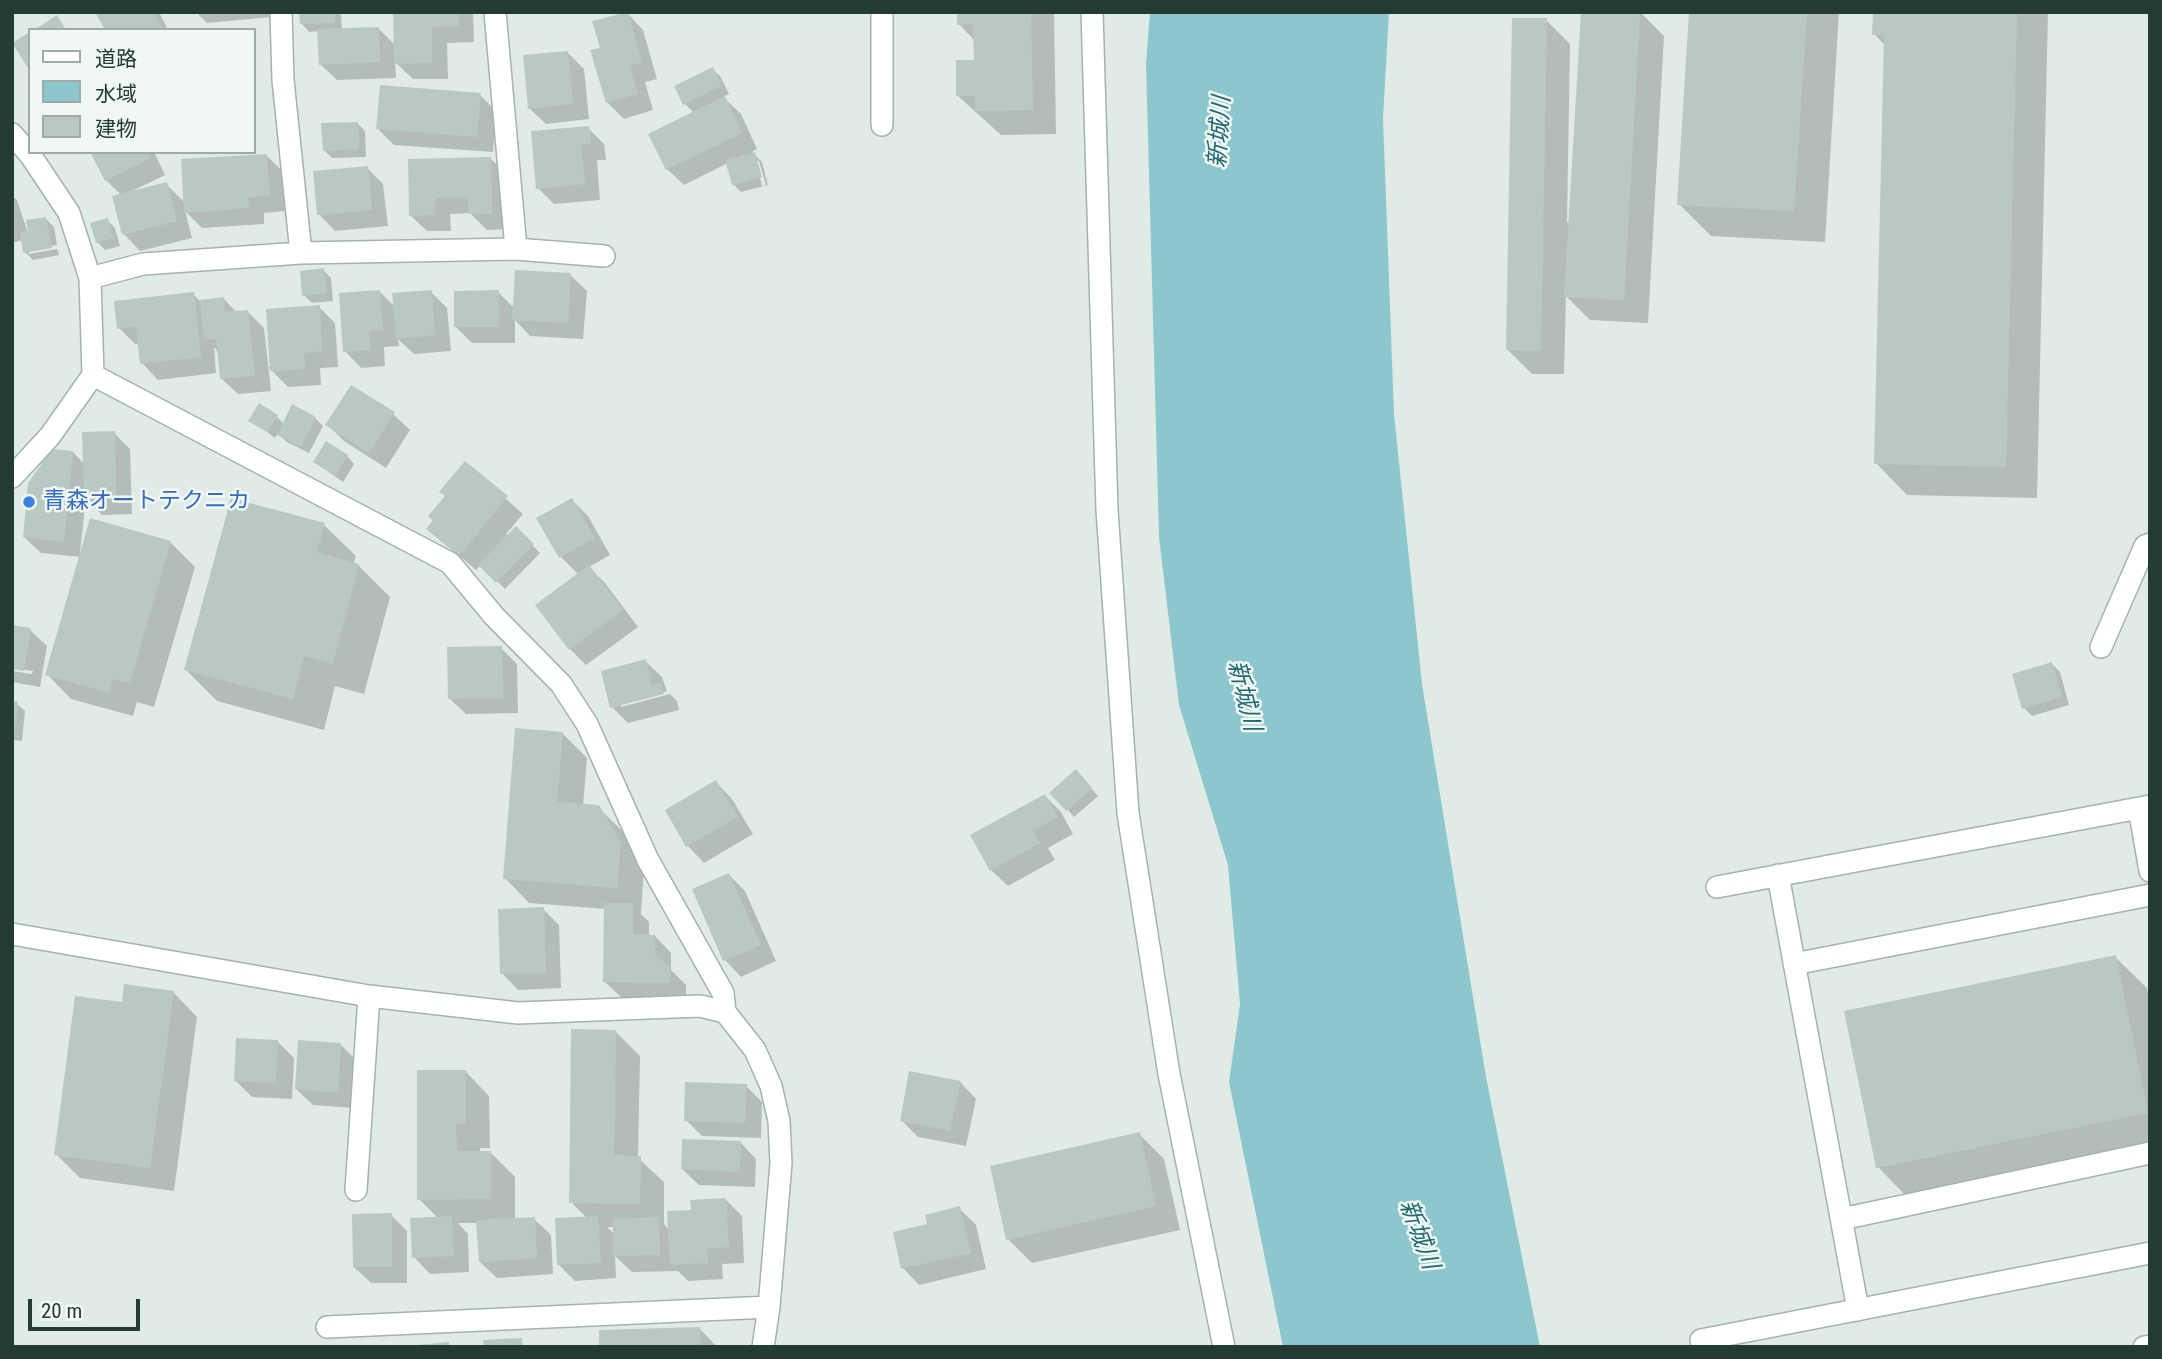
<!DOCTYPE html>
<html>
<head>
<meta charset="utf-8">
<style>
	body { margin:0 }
	#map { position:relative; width:2162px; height:1359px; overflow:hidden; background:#e1ebe6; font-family:"Roboto Condensed","Noto Sans JP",sans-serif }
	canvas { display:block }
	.frame { position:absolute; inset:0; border:14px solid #223b33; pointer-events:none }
	.legend { position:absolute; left:28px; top:28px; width:228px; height:126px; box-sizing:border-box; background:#f1f8f4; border:2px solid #9eaca7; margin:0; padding:9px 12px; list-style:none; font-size:21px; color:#223b33 }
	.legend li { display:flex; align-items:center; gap:14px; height:35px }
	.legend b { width:35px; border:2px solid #9eaca7 }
	.scale { position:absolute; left:28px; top:1299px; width:112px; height:32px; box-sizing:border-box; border:4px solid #223b33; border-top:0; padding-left:9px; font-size:21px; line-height:24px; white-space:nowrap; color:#223b33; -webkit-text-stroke:5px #f1f8f4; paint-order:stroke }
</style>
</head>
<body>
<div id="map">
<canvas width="2162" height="1359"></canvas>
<div class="frame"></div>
<ul class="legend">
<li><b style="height:9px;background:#fff"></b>道路</li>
<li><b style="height:19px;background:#8cc7cd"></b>水域</li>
<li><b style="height:19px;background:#bac8c2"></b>建物</li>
</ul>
<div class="scale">20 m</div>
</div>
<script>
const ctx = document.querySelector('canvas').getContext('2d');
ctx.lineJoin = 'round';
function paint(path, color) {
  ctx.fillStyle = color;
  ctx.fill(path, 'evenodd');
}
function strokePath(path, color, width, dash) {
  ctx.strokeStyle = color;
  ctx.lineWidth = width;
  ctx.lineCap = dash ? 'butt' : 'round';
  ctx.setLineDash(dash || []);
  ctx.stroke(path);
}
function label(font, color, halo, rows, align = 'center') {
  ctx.font = font + ' "Roboto Condensed","Noto Sans JP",sans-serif';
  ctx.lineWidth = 5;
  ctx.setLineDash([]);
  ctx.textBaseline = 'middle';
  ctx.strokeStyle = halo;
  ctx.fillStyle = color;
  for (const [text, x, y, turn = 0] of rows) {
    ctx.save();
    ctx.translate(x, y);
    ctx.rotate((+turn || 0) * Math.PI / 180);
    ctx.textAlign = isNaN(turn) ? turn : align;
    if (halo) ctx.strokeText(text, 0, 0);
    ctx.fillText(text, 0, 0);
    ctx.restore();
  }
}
paint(new Path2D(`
	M1150 12H1389L1383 118 1394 414 1422 684 1486 1077 1540 1347H1283L1229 1082 1240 1004 1228 865 1179 705 1159 537 1146 64Z`), '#8cc7cd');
paint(new Path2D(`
	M97 12H159L168 30H107Z
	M196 12H271V17L207 23Z
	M301 12H368L341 14 342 30 378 28 396 46 395 12H473L474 42 447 43 448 79H413L395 62 396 78 337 80 320 64 319 31 309 32 302 24Z
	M958 12H1054L1056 134 1001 135 958 96 976 61 975 41 959 24Z
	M1582 12H1640L1664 36 1648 323 1590 320 1566 296 1564 374H1532L1508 350 1546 20 1570 44 1567 222H1570Z
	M1691 12H1839L1825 242 1711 236 1679 204Z
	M1875 12H2048L2037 498 1907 495 1876 463 1885 45 1874 34Z
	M627 13 643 30 657 79 645 82 653 110 624 119 607 102 602 49Z
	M568 53 584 69 589 119 546 124 529 108Z
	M712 69 720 76 729 94 723 97 741 114 757 149 752 152 762 162 768 185 741 192 733 184 728 163 684 185 667 169 694 113 685 104 676 86ZM756 161H759L766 185 762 186Z
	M480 95 496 111 493 152 394 145 378 129Z
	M357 123 365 131 366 157 332 158 324 150Z
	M588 128 604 144 606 160H597L600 200 554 204 538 188Z
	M92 152H154L165 175 132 191 166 184 186 204 266 155 283 172 285 211 264 213V224L202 228 185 211 192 238 140 251 124 234 122 196 106 180Z
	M490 158 507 175 508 229 487 230 470 213 450 214 451 231H427L410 215Z
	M367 168 383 184 388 226 335 231 319 214Z
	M12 195 17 200 28 233 46 219 54 227 57 245 29 250V254L57 249 59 255 33 260 25 252 23 240 12 243Z
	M107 220 115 228 120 246 105 250 97 242Z
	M323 270 331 278 333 301 312 303 304 295Z
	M570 275 587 291 583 339 530 336 515 320V343H472L455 326 498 292 514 308Z
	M380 292 395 307 431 292 447 308 451 351 414 354 398 339 399 346 384 347 385 366 361 368 345 351Z
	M193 294 201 302 224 299 237 313 248 312 264 328 271 391 238 394 221 378 219 353 214 347 216 373 158 380 142 363 139 344H135L119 328Z
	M319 307 335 323 338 367 320 368 321 385 288 387 268 367H271Z
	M293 407 315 418 323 426 309 453 287 442 278 434 275 438 251 420 276 416 284 424Z
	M393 414 410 430 386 468 344 441 328 425Z
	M114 433 130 449 132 514 102 515 86 498 80 552 82 553 92 520 171 543 195 567 154 707 137 702 133 716 71 699 47 674 81 557 41 553 24 537 73 452 85 465Z
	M347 456 354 464 343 482 315 462Z
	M465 463 523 514 506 534 508 536 516 529 540 553 505 589 481 565 476 570 428 529Z
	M572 500 588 516 610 555 589 567 605 583 638 627 586 665 570 649 579 575 561 557Z
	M324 525 356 556 353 564 358 565 390 597 364 694 335 686 324 730 217 701 186 670Z
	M12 624 16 627 30 630 47 646 40 687 12 682V671L32 674 33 671 12 668Z
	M501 648 517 664 518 713 466 714 449 698Z
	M645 661 662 677 667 691 621 704V707L670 694 677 701 679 710 628 723 612 707Z
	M2052 664 2060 672 2069 705 2032 716 2024 708Z
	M12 703 17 704 25 711 22 741 12 740Z
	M563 734 587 758 583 806 598 807 623 832 644 869 641 914 649 922V936H655L671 953V970L686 985V998L621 997 604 981 606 909 529 903 505 878Z
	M1083 779 1098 796 1074 817 1067 809Z
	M716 782 732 799 753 834 704 863 688 846 667 811Z
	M1045 796 1061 812 1073 834 1048 848 1055 860 1008 886 991 870Z
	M729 875 745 891 776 961 741 977 725 960 694 890Z
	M543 909 559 925 561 988 518 990 502 973Z
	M2115 957 2147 988 2150 1003V1150L1909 1199 1878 1167Z
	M173 992 197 1017 174 1191 80 1178 56 1154 123 1004Z
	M615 1031 640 1056 638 1158 664 1182V1224L670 1231 693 1211 725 1199 742 1216 744 1263 722 1264 723 1279 688 1281 678 1271 632 1272 615 1256 616 1278 575 1281 558 1264 587 1218 571 1202ZM607 1227H615V1235Z
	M277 1041 294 1058 292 1099 252 1097 236 1081Z
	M341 1045 357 1061 354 1108 313 1105 296 1089Z
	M465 1071 489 1096 490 1148H480V1152H490L515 1177V1220L534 1219 551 1235 553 1274 497 1278 480 1262 478 1223H458L468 1234 469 1272 430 1274 414 1257 438 1218 419 1199Z
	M960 1082 976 1099 966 1146 918 1137 901 1120Z
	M746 1086 762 1102 761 1138 702 1136 686 1120Z
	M1139 1134 1164 1159 1180 1230 1032 1263 1008 1239Z
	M740 1142 756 1159 755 1187 699 1185 682 1169Z
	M959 1208 976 1225 986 1269 919 1285 903 1268Z
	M391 1215 407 1231V1283H371L354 1267Z
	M700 1329 717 1347H601Z`), '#0003');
paint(new Path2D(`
	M95 12H153L161 27 169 30H105Z
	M299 12H335V23L300 24Z
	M393 12H458L459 26 432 27V63L394 64Z
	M628 12 642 62 630 66 638 94 606 103 590 50 600 48 592 21Z
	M957 12H1031L1033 110 975 111V96H956V60H974L973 24 957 25Z
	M1581 12H1640L1624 300 1564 297Z
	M1689 12H1807L1794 211 1677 205Z
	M1873 12H2017L2006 467 1874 464 1884 35H1872Z
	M57 15 66 30H34Z
	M1512 18H1547L1541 351 1506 350Z
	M379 27 380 62 319 65 317 29Z
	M30 32V71L12 43Z
	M568 51 573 104 528 109 523 55Z
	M713 67 722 86 683 105 674 86Z
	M380 85 481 93 477 137 376 129Z
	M725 96 742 133 666 170 648 134Z
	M358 122 359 149 323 151 321 123Z
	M589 126 591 144 581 145 585 184 536 189 531 131Z
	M90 152H148L150 158 105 181Z
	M755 152 762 177 732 185 725 160Z
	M267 154 270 195 248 197 249 208 184 213 181 159Z
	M491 157 492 214H469L468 197 435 198V215L409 216 408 159Z
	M368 166 372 210 317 215 313 171Z
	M167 182 177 221 122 235 112 196Z
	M46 217 52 248 23 253 20 232 28 231 26 220Z
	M108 218 113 238 96 243 90 223Z
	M324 268 327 293 302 296 300 271Z
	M515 270 571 273 568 323 512 320Z
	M380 290 383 330 369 331 370 350 343 352 339 293Z
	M432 290 435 335 396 339 392 293Z
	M499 290V327H454V291Z
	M194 292 201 357 140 364 136 326 117 329 114 301Z
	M224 297 225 312 248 310 255 376 220 379 216 339 204 340 200 300Z
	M320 305 322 351 304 353 305 369 270 371 266 309Z
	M351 385 395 412 369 453 325 425Z
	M259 403 278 415 267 432 248 421Z
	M292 404 316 417 301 447 277 435Z
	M115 431 116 498 84 499 82 432Z
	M326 441 348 455 335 476 313 462Z
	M52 449 73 451 64 542 23 537 28 483Z
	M465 461 508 496 459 556 426 529 433 520 428 516 445 496 439 492Z
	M231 498 325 523 317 552 359 564 333 664 304 656 293 699 184 670Z
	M572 498 595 538 559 558 536 518Z
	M90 518 171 541 130 683 113 679 109 693 45 675Z
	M516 526 534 544 496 583 478 565Z
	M589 565 623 610 569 650 535 605Z
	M12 625 31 628 24 671 12 669Z
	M502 646 503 698 448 699 447 647Z
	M646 659 652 686 661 683 664 694 610 708 601 671Z
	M2052 662 2062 697 2022 709 2012 674Z
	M12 701 18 702 14 738 12 737Z
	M515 728 563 732 557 802 599 805 621 843 617 888 503 879Z
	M1076 769 1092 788 1066 811 1049 793Z
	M716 780 738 817 686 847 665 810Z
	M1045 794 1058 817 1033 831 1040 843 990 871 970 835Z
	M729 873 761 945 723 961 692 889Z
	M604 903H633V934L655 935V954L670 967V983L603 982Z
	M544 907 546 973 500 974 498 909Z
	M2116 955 2148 1113 1876 1168 1844 1011Z
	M124 984 174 991 150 1168 54 1155 75 996 122 1002Z
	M571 1029 616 1030 614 1155 641 1156 640 1204 569 1203Z
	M236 1038 278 1040 276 1083 234 1081Z
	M298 1040 341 1043 338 1093 295 1089Z
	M417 1070H466V1124H456L457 1151H491V1199L417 1200Z
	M909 1071 961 1081 950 1131 900 1121Z
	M685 1082 747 1084 745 1123 684 1121Z
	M1140 1132 1156 1206 1006 1240 990 1166Z
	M682 1139 741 1141 740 1172 681 1169Z
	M726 1198 729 1247 707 1249 708 1263 670 1265 667 1211 691 1210 690 1200Z
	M960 1206 971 1253 901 1269 893 1232 927 1224 925 1215Z
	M392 1213V1267H353L352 1214Z
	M452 1216 454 1256 412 1258 410 1218Z
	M598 1216 601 1263 557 1265 555 1218Z
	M535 1217 537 1258 479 1262 476 1220Z
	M659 1217 660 1255 613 1256V1219Z
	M700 1327 701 1347H599V1330Z
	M522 1338 523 1347H484L483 1340Z
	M449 1342V1347H417V1345Z`), '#bac8c2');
const minor = new Path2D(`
	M495 12 516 249
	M1092 12 1107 510 1128 813 1169 1074 1224 1347
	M882 125V12
	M12 134 31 156 69 213 90 278 93 375 50 436 12 477
	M301 253 516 249 604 256
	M90 278 143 264 301 253 283 80 281 12
	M93 375 450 563 494 616 561 684 587 724 648 860 723 993 725 1012 755 1050 771 1086 779 1121 781 1163 769 1307 763 1347
	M2101 647 2145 546 2150 544
	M2139 808 2150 871
	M1778 875 1858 1310
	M1717 887 2150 806
	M12 934 369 996 518 1013 700 1006 725 1012
	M1794 964 2150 895
	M356 1190 369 996
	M1842 1219 2150 1153
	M327 1327 769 1307
	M1703 1347 1701 1340 2150 1253
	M2144 1347 2150 1346`);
strokePath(minor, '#a4b3ad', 24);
strokePath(minor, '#fff', 21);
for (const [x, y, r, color] of [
	[29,502,7,"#3f7fe0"]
]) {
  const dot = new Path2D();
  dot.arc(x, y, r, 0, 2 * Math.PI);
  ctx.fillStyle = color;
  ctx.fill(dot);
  strokePath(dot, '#f1f8f4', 2.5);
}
label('23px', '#366cbe', '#f1f8f4', [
	["青森オートテクニカ",43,502]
], 'left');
label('italic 24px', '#206a73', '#f1f8f4', [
	["新城川",1221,132,-86],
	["新城川",1243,696,76],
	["新城川",1418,1235,70]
]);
</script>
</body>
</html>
